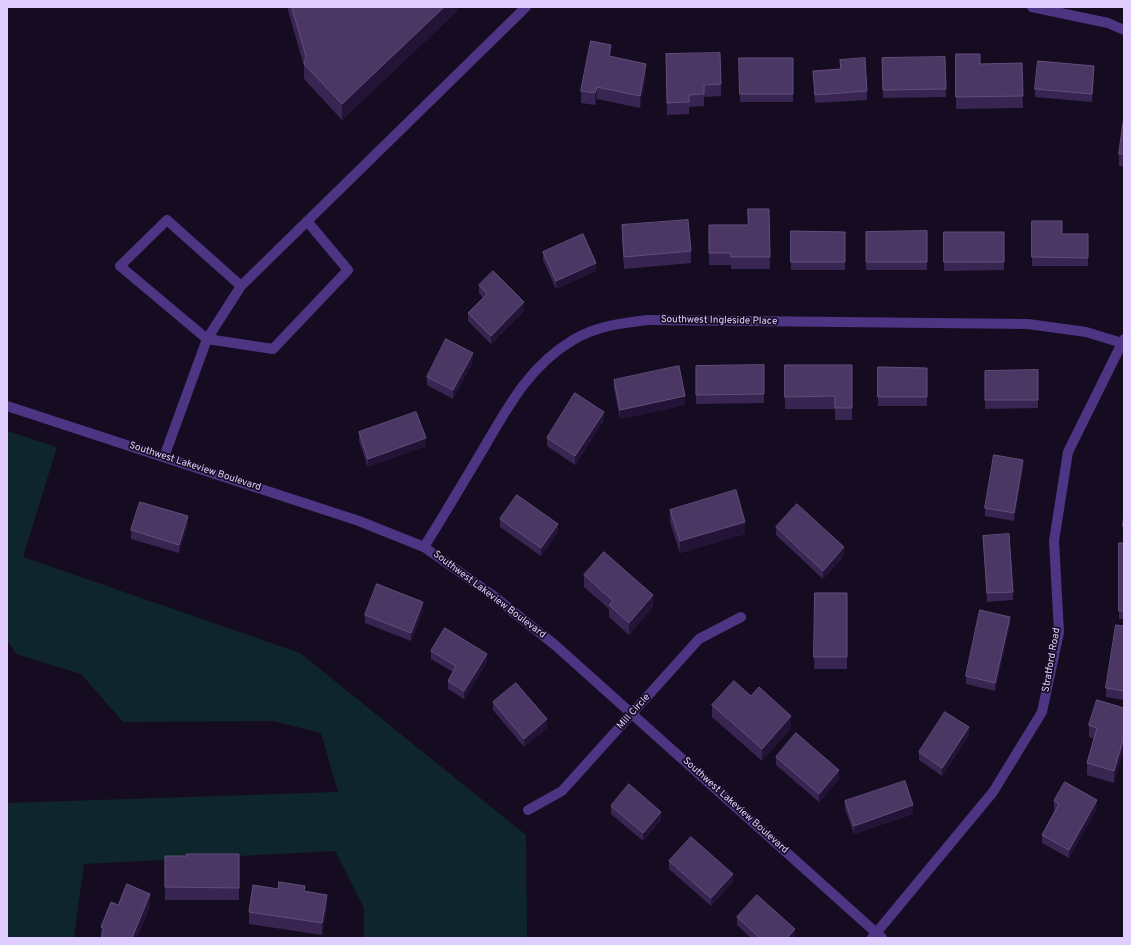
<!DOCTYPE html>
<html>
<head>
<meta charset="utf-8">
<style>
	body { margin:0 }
	#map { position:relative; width:1131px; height:945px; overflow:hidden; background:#160c22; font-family:Overpass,sans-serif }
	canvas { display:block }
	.frame { position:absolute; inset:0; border:8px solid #e0cdff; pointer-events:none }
</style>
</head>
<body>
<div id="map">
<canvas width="1131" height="945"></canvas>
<div class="frame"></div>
</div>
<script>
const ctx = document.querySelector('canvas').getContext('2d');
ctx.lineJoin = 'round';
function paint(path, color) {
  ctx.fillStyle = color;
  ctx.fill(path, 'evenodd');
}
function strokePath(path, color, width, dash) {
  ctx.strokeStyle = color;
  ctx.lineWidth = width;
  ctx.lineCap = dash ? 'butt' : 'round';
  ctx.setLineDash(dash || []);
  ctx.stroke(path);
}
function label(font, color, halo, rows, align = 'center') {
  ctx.font = font + ' Overpass,sans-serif';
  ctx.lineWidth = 3.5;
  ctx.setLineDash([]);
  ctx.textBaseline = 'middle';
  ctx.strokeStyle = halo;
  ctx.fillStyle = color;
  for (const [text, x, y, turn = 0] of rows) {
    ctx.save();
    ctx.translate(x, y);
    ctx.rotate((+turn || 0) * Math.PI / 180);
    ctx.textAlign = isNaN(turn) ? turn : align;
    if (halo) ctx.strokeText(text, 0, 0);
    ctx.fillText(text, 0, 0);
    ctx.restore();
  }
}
paint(new Path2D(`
	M7 431 57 447 23 557 300 653 526 835 527 938H364V908L335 851 84 864 74 937 7 938V803L338 792 321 733 273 721 123 722 81 674 16 654 7 640Z`), '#0f252c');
strokePath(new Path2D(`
	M241 286 167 220 120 266 207 339 273 349 348 270 307 221
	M164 457 207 339 241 286 526 7`), '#4d3583', 10);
strokePath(new Path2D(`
	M1032 7 1108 23 1124 30
	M7 406 359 521 424 547 491 594 555 645 882 938
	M424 547C444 515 463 483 482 451 508 407 528 367 573 340 596 326 623 323 649 320L1028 324 1086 332 1122 343
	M528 810 562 791 699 639 741 617
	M872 938 993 792 1042 712 1059 632 1054 541 1068 452 1124 339`), '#4d3583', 10);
paint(new Path2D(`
	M287 7H457V11L342 120 304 79V66Z
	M666 54 721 84V96L704 97V106L689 107V114L667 115Z
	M956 54 980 64 1022 63 1023 108 956 109Z
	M611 57 646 76 640 108 597 99 595 105 581 103V91Z
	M945 57 946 97 883 98 882 58Z
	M739 58H793V102H740Z
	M840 60 867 91V100L815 103 813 71 840 69Z
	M1094 74 1092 102 1035 97V89Z
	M1124 116V166H1119V154Z
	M769 209 770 269H731V265H709V225H748Z
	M1032 221 1062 234H1088V266H1032Z
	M622 225 691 251V263L624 269 622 237Z
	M791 231 845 232V270H791Z
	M927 231V270H866V232Z
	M944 232H1004V270L944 271Z
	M543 252 596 271 556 289 543 260Z
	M479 285 524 311 491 344 468 321V313L483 298 479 293Z
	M473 361 453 399 427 385V377Z
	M764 365V403L696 404V366Z
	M785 365H852V420H835V409H785Z
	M878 367 927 368V406H878Z
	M1038 370V408L985 409V371Z
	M614 380 685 405 620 419 614 388Z
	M604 420 575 465 547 446V438Z
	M359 432 426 446 368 467 359 441Z
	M1023 468 1014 521 985 516V508Z
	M670 510 745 534 680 553 670 522Z
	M1124 513V534H1123V526Z
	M500 519 558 532 541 556 500 527Z
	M188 524 179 553 131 539V530Z
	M776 527 844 556 823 579 776 535Z
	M983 536 1013 592V600L987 602Z
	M1119 543H1124V619H1119Z
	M584 575 653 607 629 635 609 617V609L584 587Z
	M815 593H847V669H814Z
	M423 610 411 641 365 623V615Z
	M1010 625 995 691 966 684V676Z
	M1124 626V700L1106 697V688Z
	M431 651 487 662 464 699 448 689V681L453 672 431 659Z
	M751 696 791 728 762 761 712 717V705Z
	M493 702 547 728 524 747 493 710Z
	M1124 708 1114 783 1087 775V763L1094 739 1089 737V725Z
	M969 735 942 776 919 760V752Z
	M776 757 839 779 819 802 776 765Z
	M845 801 913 814 854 834 845 809Z
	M1054 801 1097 808 1069 858 1042 843V835L1055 810 1054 809Z
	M611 806 661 820 643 841 611 814Z
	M239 854V900H165V856H187Z
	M669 861 733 882 711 906 669 869Z
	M278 889 305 891 327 907 322 935 249 924V912Z
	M118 905 150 906 137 938H101V927Z
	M737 917 795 937 794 938H751L737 925Z`), '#392551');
paint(new Path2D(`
	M444 7H457V11L342 120V104Z
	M611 45V57L609 56Z
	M646 64V76L640 108V96Z
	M1094 66V74L1092 102V94Z
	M597 87V99L595 105V93Z
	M596 263V271L556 289V281Z
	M524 302V311L491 344V336Z
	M473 353V361L453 399V390Z
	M685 396V405L620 419V410Z
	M604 412V420L575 465V456Z
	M426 438V446L368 467V459Z
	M1023 460V468L1014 521V513Z
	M188 516V524L179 553V545Z
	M745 522V534L680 553V541Z
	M558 524V532L541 556V548Z
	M844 547V556L823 579V571Z
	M653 595V607L629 635V623Z
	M423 602V610L411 641V633Z
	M1010 617V625L995 691V683Z
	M487 654V662L464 699V691Z
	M791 716V728L762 761V749Z
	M547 719V728L524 747V739Z
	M969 727V735L942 776V768Z
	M1124 737V749L1114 783V771Z
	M839 770V779L819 802V794Z
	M1097 800V808L1069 858V850Z
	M913 805V814L854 834V826Z
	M661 812V820L643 841V833Z
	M733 874V882L711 906V898Z
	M150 894V906L137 938H132Z
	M327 895V907L322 935V923Z
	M795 929V937L794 938H787Z`), '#231336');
const building = new Path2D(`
	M292 7H444L342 104 304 64 306 57Z
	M591 41 611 45 609 56 646 64 640 96 597 87 595 93 581 91Z
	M720 53 721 84 704 85V94L689 95V102L667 103 666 54Z
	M956 54H980V64L1022 63 1023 96 956 97Z
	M945 57 946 89 883 90 882 58Z
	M739 58H793V94H740Z
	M865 58 867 91 815 95 813 71 841 69 840 60Z
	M1038 61 1094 66 1092 94 1035 89Z
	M1124 116V154H1119Z
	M748 209H769L770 257H731V253H709V225H748Z
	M688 220 691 251 624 257 622 225Z
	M1032 221H1062V234H1088V258L1032 257Z
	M791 231 845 232V262H791Z
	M927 231V262H866V232Z
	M944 232H1004V262H944Z
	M583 234 596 263 556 281 543 252Z
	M493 271 524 302 491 336 468 313 487 294 479 285Z
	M446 339 473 353 453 390 427 377Z
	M764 365V394L696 395V366Z
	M785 365H852V408H835V396L785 397Z
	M679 366 685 396 620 410 614 380Z
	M878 367 927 368V397H878Z
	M1038 370V400H985V371Z
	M575 393 604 412 575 456 547 438Z
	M416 412 426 438 368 459 359 432Z
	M994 455 1023 460 1014 513 985 508Z
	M736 490 745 522 680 541 670 510Z
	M517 495 558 524 541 548 500 519Z
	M140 502 188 516 179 545 131 530Z
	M797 504 844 547 823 571 776 527Z
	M1124 513V526H1123Z
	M1009 534 1013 592 987 593 983 536Z
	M1119 543H1124V611H1119Z
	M604 552 653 595 629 623 609 605 613 601 584 575Z
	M377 584 423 602 411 633 365 615Z
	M815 593H847V657H814Z
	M980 610 1010 617 995 683 966 676Z
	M1116 625 1124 626V691L1106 688Z
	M445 628 487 654 464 691 448 681 456 666 431 651Z
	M734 681 751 696 759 687 791 716 762 749 712 705Z
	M516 683 547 719 524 739 493 702Z
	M1097 700 1124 708V737L1114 771 1087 763 1097 728 1089 725Z
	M945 712 969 727 942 768 919 752Z
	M796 733 839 770 819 794 776 757Z
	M905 781 913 805 854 826 845 801Z
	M1065 782 1097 800 1069 850 1042 835 1059 804 1054 801Z
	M629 784 661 812 643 833 611 806Z
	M691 837 733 874 711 898 669 861Z
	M187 854H239V888L165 887V856H187Z
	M279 882 305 886 304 891 327 895 322 923 249 912 253 885 278 889Z
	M127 884 150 894 132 938H101L104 929 101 927 111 902 118 905Z
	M757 895 795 929 787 938H760L737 917Z`);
paint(building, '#4b3764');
strokePath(building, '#624e7c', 1);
label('10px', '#e0cdff', '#160c22', [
	["Southwest Ingleside Place",719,321,1],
	["Southwest Lakeview Boulevard",195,467,18],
	["Southwest Lakeview Boulevard",489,595,37],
	["Stratford Road",1052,660,-80],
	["Mill Circle",634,712,-48],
	["Southwest Lakeview Boulevard",735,806,42]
]);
</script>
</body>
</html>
